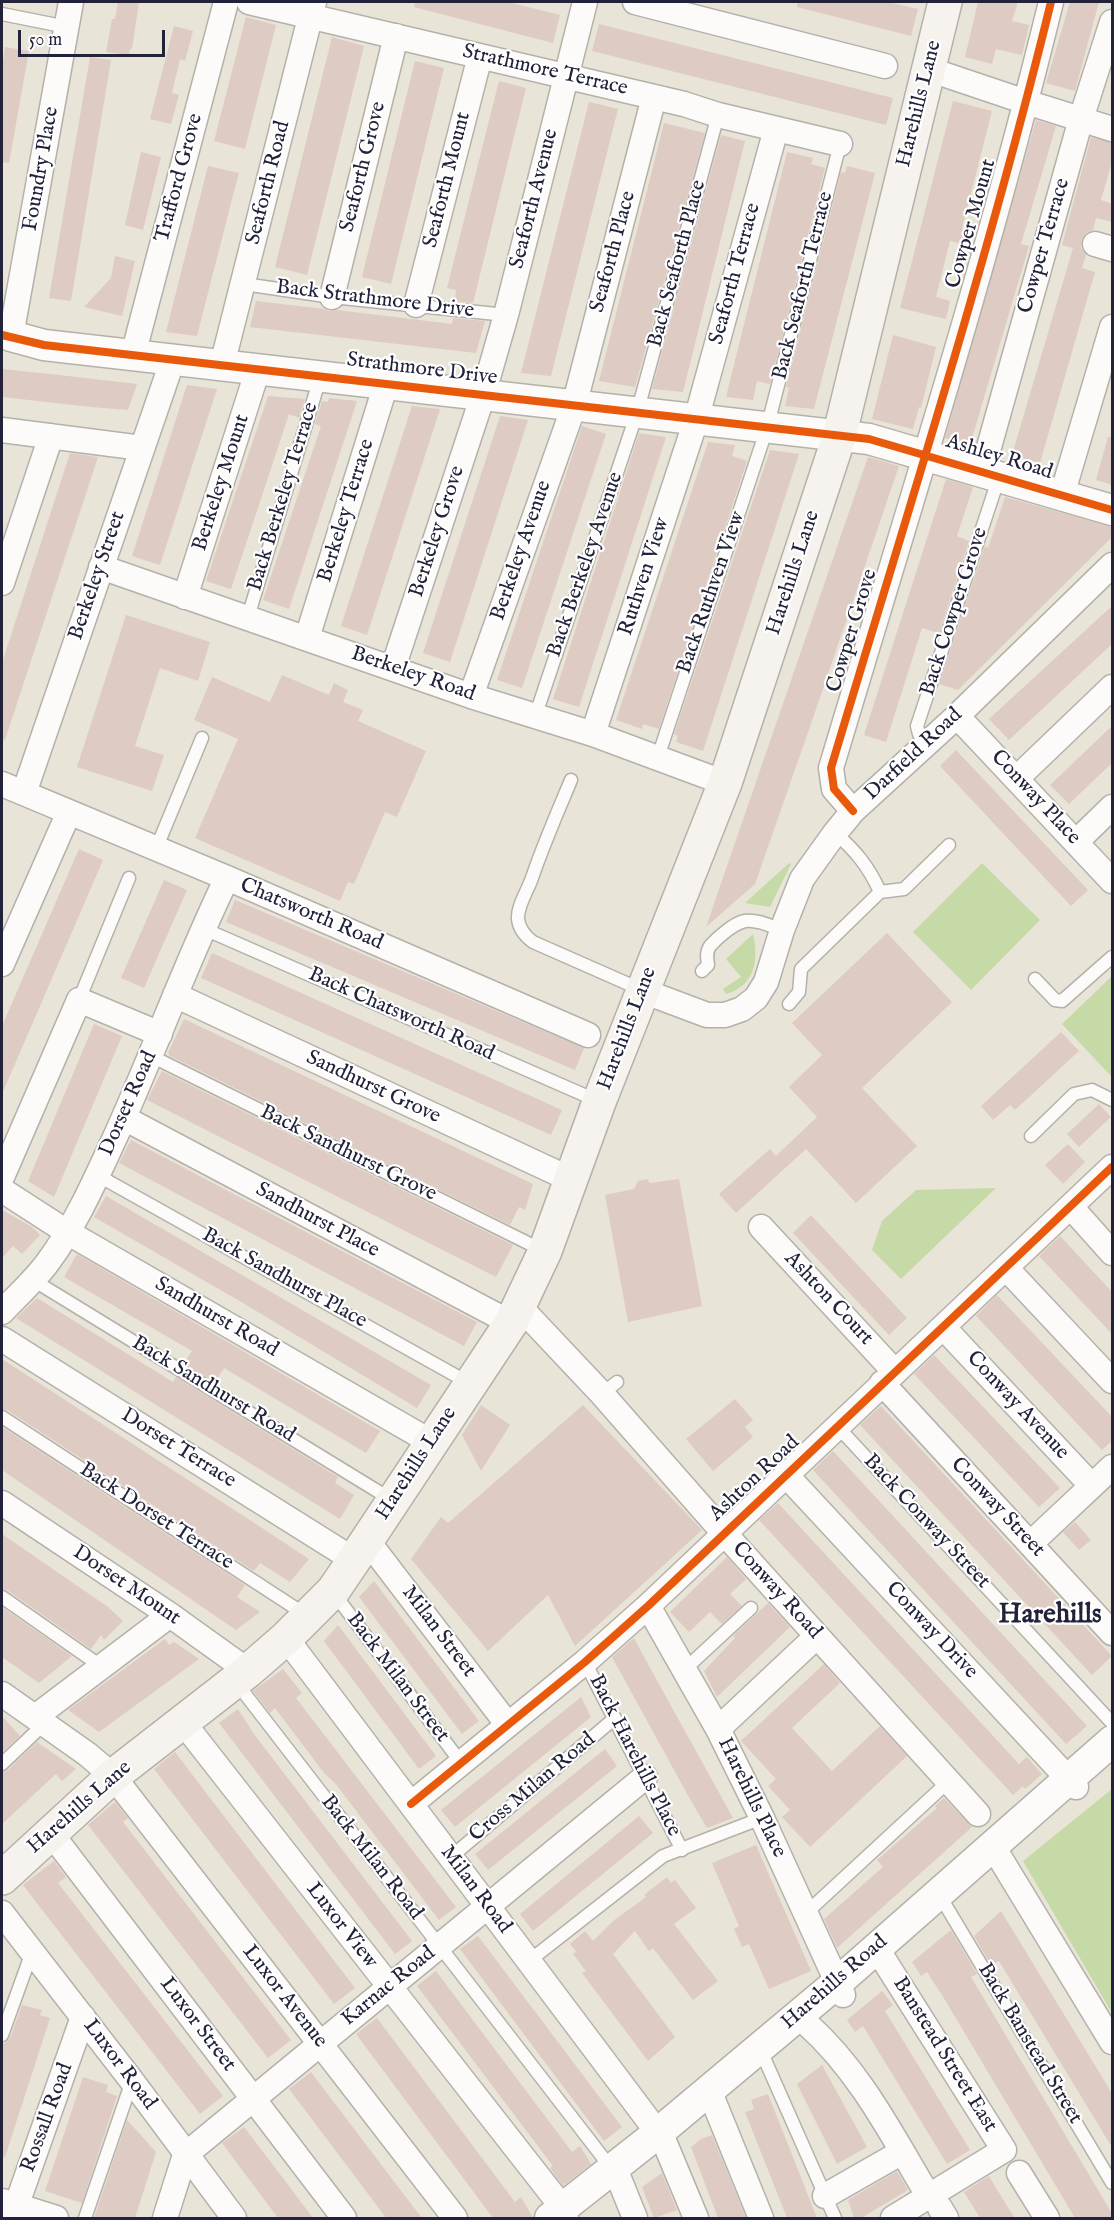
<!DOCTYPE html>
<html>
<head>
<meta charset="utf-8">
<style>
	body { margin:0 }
	#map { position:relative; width:1114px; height:2220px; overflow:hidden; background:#e9e4d8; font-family:"IM FELL English",serif }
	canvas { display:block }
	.frame { position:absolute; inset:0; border:3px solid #22223b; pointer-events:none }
	.scale { position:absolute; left:18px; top:30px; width:147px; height:27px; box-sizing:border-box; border:3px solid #22223b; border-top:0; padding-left:8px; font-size:18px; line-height:21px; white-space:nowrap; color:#22223b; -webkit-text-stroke:4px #fff; paint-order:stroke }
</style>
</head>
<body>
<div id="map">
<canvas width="1114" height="2220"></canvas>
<div class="frame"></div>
<div class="scale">50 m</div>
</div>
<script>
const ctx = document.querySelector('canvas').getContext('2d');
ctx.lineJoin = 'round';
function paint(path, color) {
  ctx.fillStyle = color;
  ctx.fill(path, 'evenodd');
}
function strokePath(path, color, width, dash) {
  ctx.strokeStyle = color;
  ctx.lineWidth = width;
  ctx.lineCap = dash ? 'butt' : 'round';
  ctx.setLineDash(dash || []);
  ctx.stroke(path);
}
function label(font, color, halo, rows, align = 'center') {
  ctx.font = font + ' "IM FELL English",serif';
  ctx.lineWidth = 4.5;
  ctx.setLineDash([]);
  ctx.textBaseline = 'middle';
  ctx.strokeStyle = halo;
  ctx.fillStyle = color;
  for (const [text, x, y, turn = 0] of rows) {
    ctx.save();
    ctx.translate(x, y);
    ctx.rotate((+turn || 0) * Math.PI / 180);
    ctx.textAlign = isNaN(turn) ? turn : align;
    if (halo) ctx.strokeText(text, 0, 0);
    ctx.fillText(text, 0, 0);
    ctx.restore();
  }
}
paint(new Path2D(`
	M789 863 791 864 770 907 745 903Z
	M982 863 1040 920 971 990 913 932Z
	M753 934C759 960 755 986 726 994L723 989 741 977 726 959Z
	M1112 976V1077L1062 1024Z
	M996 1188 901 1279 872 1250 882 1221 916 1190Z
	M1112 1789V2013L1023 1861Z`), '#c5daa6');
paint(new Path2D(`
	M118 2H139L132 49H130L129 55 106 52 112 19H115Z
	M415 2H508L560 15 553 43 414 7Z
	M797 2H888L918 9 911 36 797 7Z
	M978 2H1018L1012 21 1029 25 1022 55 996 49 992 64 965 57Z
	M1070 2H1099L1075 91 1046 83Z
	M246 17 276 25 245 149 214 141Z
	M599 24 893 98 886 125 592 51Z
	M174 26 193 31 185 61 180 59 172 93 179 95 171 124 150 119Z
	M332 37 364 46 307 275 275 267Z
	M5 47 29 51 9 163 2 162V69Z
	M90 57 111 60 71 301 49 298Z
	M415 61 444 68 391 284 362 277Z
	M499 81 526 88 473 303 455 301 456 290 447 288Z
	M953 101 992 111 962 228 971 231 968 245 950 241 936 297 950 301 946 319 900 308Z
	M589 102 618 109 561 336 551 376 521 373Z
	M1036 120 1056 126 1021 244 1029 246 970 445 945 438Z
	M664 123 705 133 635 387 599 381Z
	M721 135 745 141 683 392 652 389Z
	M1091 137 1113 143V158L1101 200 1113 204V222L1096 218 1093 230 1086 233 1082 239 1081 248 1086 255 1082 268 1095 272 1040 463 1012 455 1073 248 1062 245Z
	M141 152 161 157 143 230 125 225Z
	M787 152 813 158 811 164 825 168 770 384 757 381 753 400 726 397Z
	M208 166 239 173 232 199 197 336 166 332Z
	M847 166 875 173 814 409 785 406 789 388 786 387 841 172 845 173Z
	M115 256 135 261 122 316 84 307 111 278Z
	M256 301 324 309 329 311 337 310 452 324 453 318 485 321 476 353 250 327Z
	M893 335 936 347 921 408 919 407 913 429 872 419Z
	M2 369 59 375 137 384 128 410 91 407 2 397Z
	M187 385 217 389 160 565 132 556Z
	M268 396 305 399 299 418 289 414 231 589 206 581Z
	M329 398 357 401 289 609 263 600 321 426 315 424 322 401 328 402Z
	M412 406 440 409 367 635 341 626Z
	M500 416 528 420 450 662 423 653Z
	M582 426 606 434 522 688 497 680Z
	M639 433 666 437 579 707 553 699Z
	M1108 437H1113V485L1096 480Z
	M708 442 735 445 732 456 747 461 659 729 643 724 642 729 616 720Z
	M770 450 799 454 703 751 676 742 678 736 674 734Z
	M70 453 98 457 5 740 2 739V663Z
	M868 457 899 466 813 718 755 884 706 927Z
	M946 479 973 487 957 536 969 541 939 633 922 628 886 742 864 735Z
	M1005 497 1113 527V536L958 690 939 684 985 546 988 548Z
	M1113 605V643L1009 740 989 719Z
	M126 615 210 642 198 681 160 668 135 746 164 755 152 791 77 767Z
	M282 675 329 695 334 683 348 690 343 702 363 710 358 721 426 751 397 817 385 812 354 884 348 882 340 901 195 838 238 739 194 720 212 677 270 702Z
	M1113 725V762L1069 804 1050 785Z
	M956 750 1088 890 1071 906 940 766Z
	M79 849 103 860 2 1094V1026Z
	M164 880 187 890 144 988 121 978Z
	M235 900 584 1048 575 1070 226 922Z
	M887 933 952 1002 862 1088 917 1146 856 1203 806 1149 736 1213 719 1194 770 1149 776 1156 817 1117 789 1087 822 1055 792 1023Z
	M212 953 562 1110 551 1135 201 978Z
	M184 1019 533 1184 525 1210 519 1207 510 1225 170 1056 168 1053Z
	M94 1024 122 1036 54 1197 28 1181Z
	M1061 1032 1079 1051 1015 1110 1010 1105 993 1120 981 1106Z
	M162 1071 513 1245 496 1277 147 1100Z
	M1099 1104 1111 1117 1079 1147 1067 1134Z
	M131 1140 477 1322 464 1346 119 1163Z
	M1068 1144 1085 1162 1063 1184 1045 1165Z
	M647 1179 650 1183 679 1179 702 1306 628 1322 605 1195 634 1189 638 1181Z
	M106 1196 431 1385 417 1408 243 1303 94 1217Z
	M2 1210 32 1227 40 1235 22 1254 13 1246 2 1258Z
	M811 1215 907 1318 889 1335 793 1233Z
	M1060 1236 1113 1293V1335L1039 1256Z
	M77 1254 380 1431 366 1453 224 1368 215 1382 184 1363 192 1351 64 1277Z
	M997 1295 1113 1418V1440L1102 1450 976 1316Z
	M37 1298 173 1382 176 1377 338 1477 335 1483 354 1495 340 1519 16 1318Z
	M934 1355 1060 1488 1039 1507 914 1374Z
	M2 1359 259 1526 309 1559 290 1582 260 1563 254 1571 7 1410 2 1409Z
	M735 1399 753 1420 745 1427 753 1437 713 1471 686 1439Z
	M481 1405 510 1425 481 1471 462 1435Z
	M583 1405 702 1530 575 1646 548 1595 488 1651 411 1559 441 1517 448 1523Z
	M881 1406 1112 1656 1092 1675 860 1425Z
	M2 1427 245 1585 237 1597 260 1612 236 1630 2 1470Z
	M833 1451 1087 1726 1066 1744 813 1470Z
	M778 1503 1019 1764 1027 1757 1042 1774 1025 1789 1023 1786 1013 1795 759 1520Z
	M1075 1522 1091 1540 1079 1550 1063 1532Z
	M2 1534 108 1607 123 1621 104 1640 101 1635 91 1649 7 1590 2 1589Z
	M727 1557 746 1579 730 1594 742 1606 722 1624 710 1612 689 1632 670 1612Z
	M374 1581 479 1721 462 1734 359 1597Z
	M768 1603 790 1627 717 1697 704 1671 735 1638 733 1636Z
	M2 1607 72 1656 39 1683 2 1657Z
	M338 1625 436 1756 419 1769 324 1641Z
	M634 1638 649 1666 733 1818 707 1828 690 1799 612 1657Z
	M165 1639 169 1645 174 1642 199 1659 99 1732 68 1710Z
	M824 1664 840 1683 792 1728 832 1771 880 1726 907 1756 810 1847 782 1817 790 1810 768 1786 776 1779 741 1741Z
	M283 1669 302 1693 296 1698 456 1907 439 1920 335 1783 324 1773 275 1708 270 1713 253 1691Z
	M581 1697 591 1717 455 1827 441 1810Z
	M238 1709 254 1734 412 1941 395 1954 219 1723Z
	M2 1716 20 1736 2 1753Z
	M37 1742 76 1769 62 1781 56 1774 2 1824V1772L8 1770Z
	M605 1749 617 1766 488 1870 475 1854Z
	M175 1752 355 1988 334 2004 154 1769Z
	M944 1798 972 1827 837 1948 824 1919 883 1867 877 1860 937 1808 935 1806Z
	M115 1802 128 1818 123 1822 291 2040 268 2058 88 1825Z
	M639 1816 653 1833 533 1931 520 1914Z
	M756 1845 811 1971 769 1989 749 1944 742 1947 734 1929 739 1926 712 1863Z
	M54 1861 66 1877 58 1883 223 2096 200 2114 23 1885Z
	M667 1877 671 1883 675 1880 696 1908 674 1924 718 1981 693 2000 653 1948 649 1951 635 1931 613 1954 675 2037 648 2061 582 1973 586 1971 573 1954 576 1951 570 1944 585 1931 593 1941 613 1921 646 1897 644 1895Z
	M1001 1911 1113 2095V2149L999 1961 991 1965 974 1936Z
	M951 1930 977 1974 971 1977 1113 2215V2218H1075L942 1995 927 1972 921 1976 912 1962Z
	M478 1936 622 2127 604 2141 460 1949Z
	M436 1971 572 2152 580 2146 591 2164 563 2186 550 2168 553 2166 417 1986Z
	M882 1991 893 2005 885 2011 970 2150 947 2164 863 2026 855 2032 847 2020Z
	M22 2005 42 2010 40 2015 50 2018 5 2157 2 2156V2045L10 2038Z
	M377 2018 515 2202 521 2197 533 2218H493L356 2034Z
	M822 2065 867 2147 837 2164 797 2084Z
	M311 2072 402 2192 422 2218H386L357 2179 289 2089Z
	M83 2077 108 2085 106 2092 117 2096 82 2203 45 2191Z
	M768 2094 781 2127 817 2218H787L745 2112 754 2109 751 2100Z
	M127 2120 156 2152 135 2218H94Z
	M244 2127 273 2165 313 2218H278L222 2143Z
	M712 2135 746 2218H718L691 2147 701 2139Z
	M897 2171 908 2190 861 2218H854L848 2200Z
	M662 2173 677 2210 654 2218 642 2187Z
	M989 2176 1007 2206 1015 2218H980L964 2192Z`), '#decbc3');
const service = new Path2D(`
	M2 14 67 27
	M244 284 332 297 506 315
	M248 617 320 378
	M535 717 637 413 718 115
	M927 744 919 734 917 726 999 477
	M658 757 767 428 840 144
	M571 780C558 811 544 843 533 875 529 889 517 905 518 919 519 929 525 936 533 942L642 990
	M835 833C855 850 869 867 880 892
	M156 849 202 738
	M202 928 598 1101
	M702 971 708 965C707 958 706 952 710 946 717 938 734 923 745 921 757 919 771 926 782 930
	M1035 979 1055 1000 1062 1001 1112 957
	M79 1000 129 878
	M789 1004 799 992 801 969 880 892 904 889 949 845
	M151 1056 544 1251
	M1031 1136 1074 1094 1092 1090 1112 1100
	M97 1175 469 1383
	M33 1280 392 1500
	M602 1394 617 1382
	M2 1417 306 1615
	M837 1426 1112 1723
	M333 1592 462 1764
	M2 1597 102 1667
	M585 1662 682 1850
	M684 1670 751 1608
	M235 1681 611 2168
	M2 1764 44 1724
	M451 1857 615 1718
	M946 1906 1112 2183
	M805 1914 949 1781
	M529 1961 663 1856 762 1818
	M2 2035 32 1952
	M765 2060 835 2218
	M85 2218 132 2081`);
const minor = new Path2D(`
	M249 2 684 104 718 115 840 144
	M635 2 885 66
	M928 69 1026 102 1112 129
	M1095 244 1112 249
	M332 297 396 36
	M416 305 480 56
	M2 335 11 336 71 2
	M133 355 226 2
	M222 365 314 2
	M2 430 142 448
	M982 472 1081 119 1112 22
	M1062 495 1112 327
	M101 567 471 696 593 734 725 783
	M2 583 51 436
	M185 597 258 369
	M307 638 386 384
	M393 668 483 395 506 315 585 2
	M471 696 574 406 654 97
	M957 716 1112 881
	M593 734 696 420 776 129
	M1016 779 1112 687
	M2 784 227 878 588 1035
	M24 793 173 359
	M853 811 834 789 831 768C907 514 988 260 1051 2
	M1076 842 1112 807
	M2 964 69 812
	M643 991 707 1015H725L742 1009 756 998 766 982 782 930 802 879 835 833 853 811 957 716 1112 565
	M175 995 572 1180
	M124 1118 511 1323
	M2 1177 79 1000 160 1034
	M2 1190 67 1232 431 1442
	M1071 1207 1112 1253
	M761 1227 895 1372
	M1006 1268 1112 1381
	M519 1306 602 1394 724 1533 978 1814
	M2 1312C17 1296 35 1280 48 1262 74 1227 93 1185 111 1146 152 1058 184 966 227 878
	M943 1327 1091 1485
	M2 1339 354 1560
	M882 1383 1112 1633
	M786 1475 1076 1787
	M2 1503 170 1615 248 1671
	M367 1540 508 1725
	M1030 1544 1112 1467
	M648 1606 718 1729 762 1818 843 1995
	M286 1638 664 2141 696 2218
	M2 1694 87 1754 113 1776 455 2218
	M35 1717 170 1615
	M182 1721 555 2198 566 2218
	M718 1729 817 1636
	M411 1804 585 1662 648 1606 1112 1167
	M50 1832 344 2218
	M1000 1858 1112 2042
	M2 1913 132 2081 234 2218
	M884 1960 1004 2150 893 2218
	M807 2024C860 2071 893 2137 929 2197
	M709 2090 761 2218
	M1019 2173 1047 2218
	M618 2176 635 2218
	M825 2196 902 2152
	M2 2201 56 2218
	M940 2208 946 2218
	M12 2218 83 2017
	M165 2218 185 2155 645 1777`);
const tertiary = new Path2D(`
	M2 330 11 336 44 345 869 439 1112 510
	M550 2218 658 2133 837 1983 1112 1741`);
const secondary = new Path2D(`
	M2 1878 113 1776 248 1671 286 1638 333 1591 354 1560 511 1323 545 1251 599 1102 725 783 839 437 945 2`);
strokePath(service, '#b4b1ab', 15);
strokePath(minor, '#b4b1ab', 27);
strokePath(tertiary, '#b4b1ab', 33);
strokePath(secondary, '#b4b1ab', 36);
strokePath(service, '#fcfbf9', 12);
strokePath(minor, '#fcfbf9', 24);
strokePath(tertiary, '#fcfbf9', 30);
strokePath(secondary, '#f6f2ee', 33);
strokePath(new Path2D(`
	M2 335 44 345 869 439 1112 510
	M853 811 834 789 831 768C907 514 988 260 1051 2
	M411 1804 585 1662 648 1606 1112 1167`), '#e8590c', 8);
label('21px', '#22223b', '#fff', [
	["Strathmore Terrace",545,71,13],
	["Harehills Lane",920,104,-76],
	["Seaforth Grove",364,167,-76],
	["Foundry Place",42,169,-80],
	["Trafford Grove",180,178,-75],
	["Seaforth Mount",448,180,-76],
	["Seaforth Road",269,183,-76],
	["Seaforth Avenue",535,199,-76],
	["Cowper Mount",972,224,-74],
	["Cowper Terrace",1045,246,-74],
	["Seaforth Place",614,252,-75],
	["Back Seaforth Place",678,264,-75],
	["Seaforth Terrace",736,274,-75],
	["Back Seaforth Terrace",804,286,-76],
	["Back Strathmore Drive",375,300,7],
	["Strathmore Drive",422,370,7],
	["Ashley Road",999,458,17],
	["Berkeley Mount",222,483,-72],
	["Back Berkeley Terrace",284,497,-73],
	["Berkeley Terrace",347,511,-73],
	["Berkeley Grove",438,532,-72],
	["Berkeley Avenue",522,551,-71],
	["Back Berkeley Avenue",586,565,-71],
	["Harehills Lane",794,573,-72],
	["Berkeley Street",98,576,-71],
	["Ruthven View",645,577,-72],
	["Back Ruthven View",712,593,-71],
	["Back Cowper Grove",955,612,-72],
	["Cowper Grove",853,631,-73],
	["Berkeley Road",413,675,19],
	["Darfield Road",914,755,-43],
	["Conway Place",1035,798,47],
	["Chatsworth Road",311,915,23],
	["Back Chatsworth Road",401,1015,24],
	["Harehills Lane",628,1029,-69],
	["Sandhurst Grove",373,1088,25],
	["Dorset Road",129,1104,-66],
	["Back Sandhurst Grove",348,1154,26],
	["Sandhurst Place",317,1221,28],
	["Back Sandhurst Place",284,1279,29],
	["Ashton Court",828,1299,47],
	["Sandhurst Road",216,1318,30],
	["Back Sandhurst Road",213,1390,31],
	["Conway Avenue",1017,1406,47],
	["Dorset Terrace",178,1449,32],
	["Harehills Lane",417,1464,-57],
	["Ashton Road",755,1479,-43],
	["Conway Street",997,1508,47],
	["Back Dorset Terrace",156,1517,33],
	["Back Conway Street",926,1522,47],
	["Dorset Mount",126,1586,34],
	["Conway Road",776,1591,48],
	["Conway Drive",931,1631,47],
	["Milan Street",438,1632,53],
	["Back Milan Street",397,1678,53],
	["Back Harehills Place",634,1756,63],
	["Cross Milan Road",533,1788,-40],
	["Harehills Place",751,1798,64],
	["Harehills Lane",80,1808,-41],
	["Back Milan Road",371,1858,52],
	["Milan Road",475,1890,53],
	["Luxor View",341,1926,52],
	["Harehills Road",835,1983,-41],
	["Karnac Road",389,1987,-39],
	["Luxor Avenue",284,1997,52],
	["Luxor Street",197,2025,53],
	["Back Banstead Street",1029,2044,59],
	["Banstead Street East",944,2055,58],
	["Luxor Road",119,2065,53],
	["Rossall Road",48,2118,-70]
]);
label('bold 27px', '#22223b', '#fff', [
	["Harehills",1050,1616]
]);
</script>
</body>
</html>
